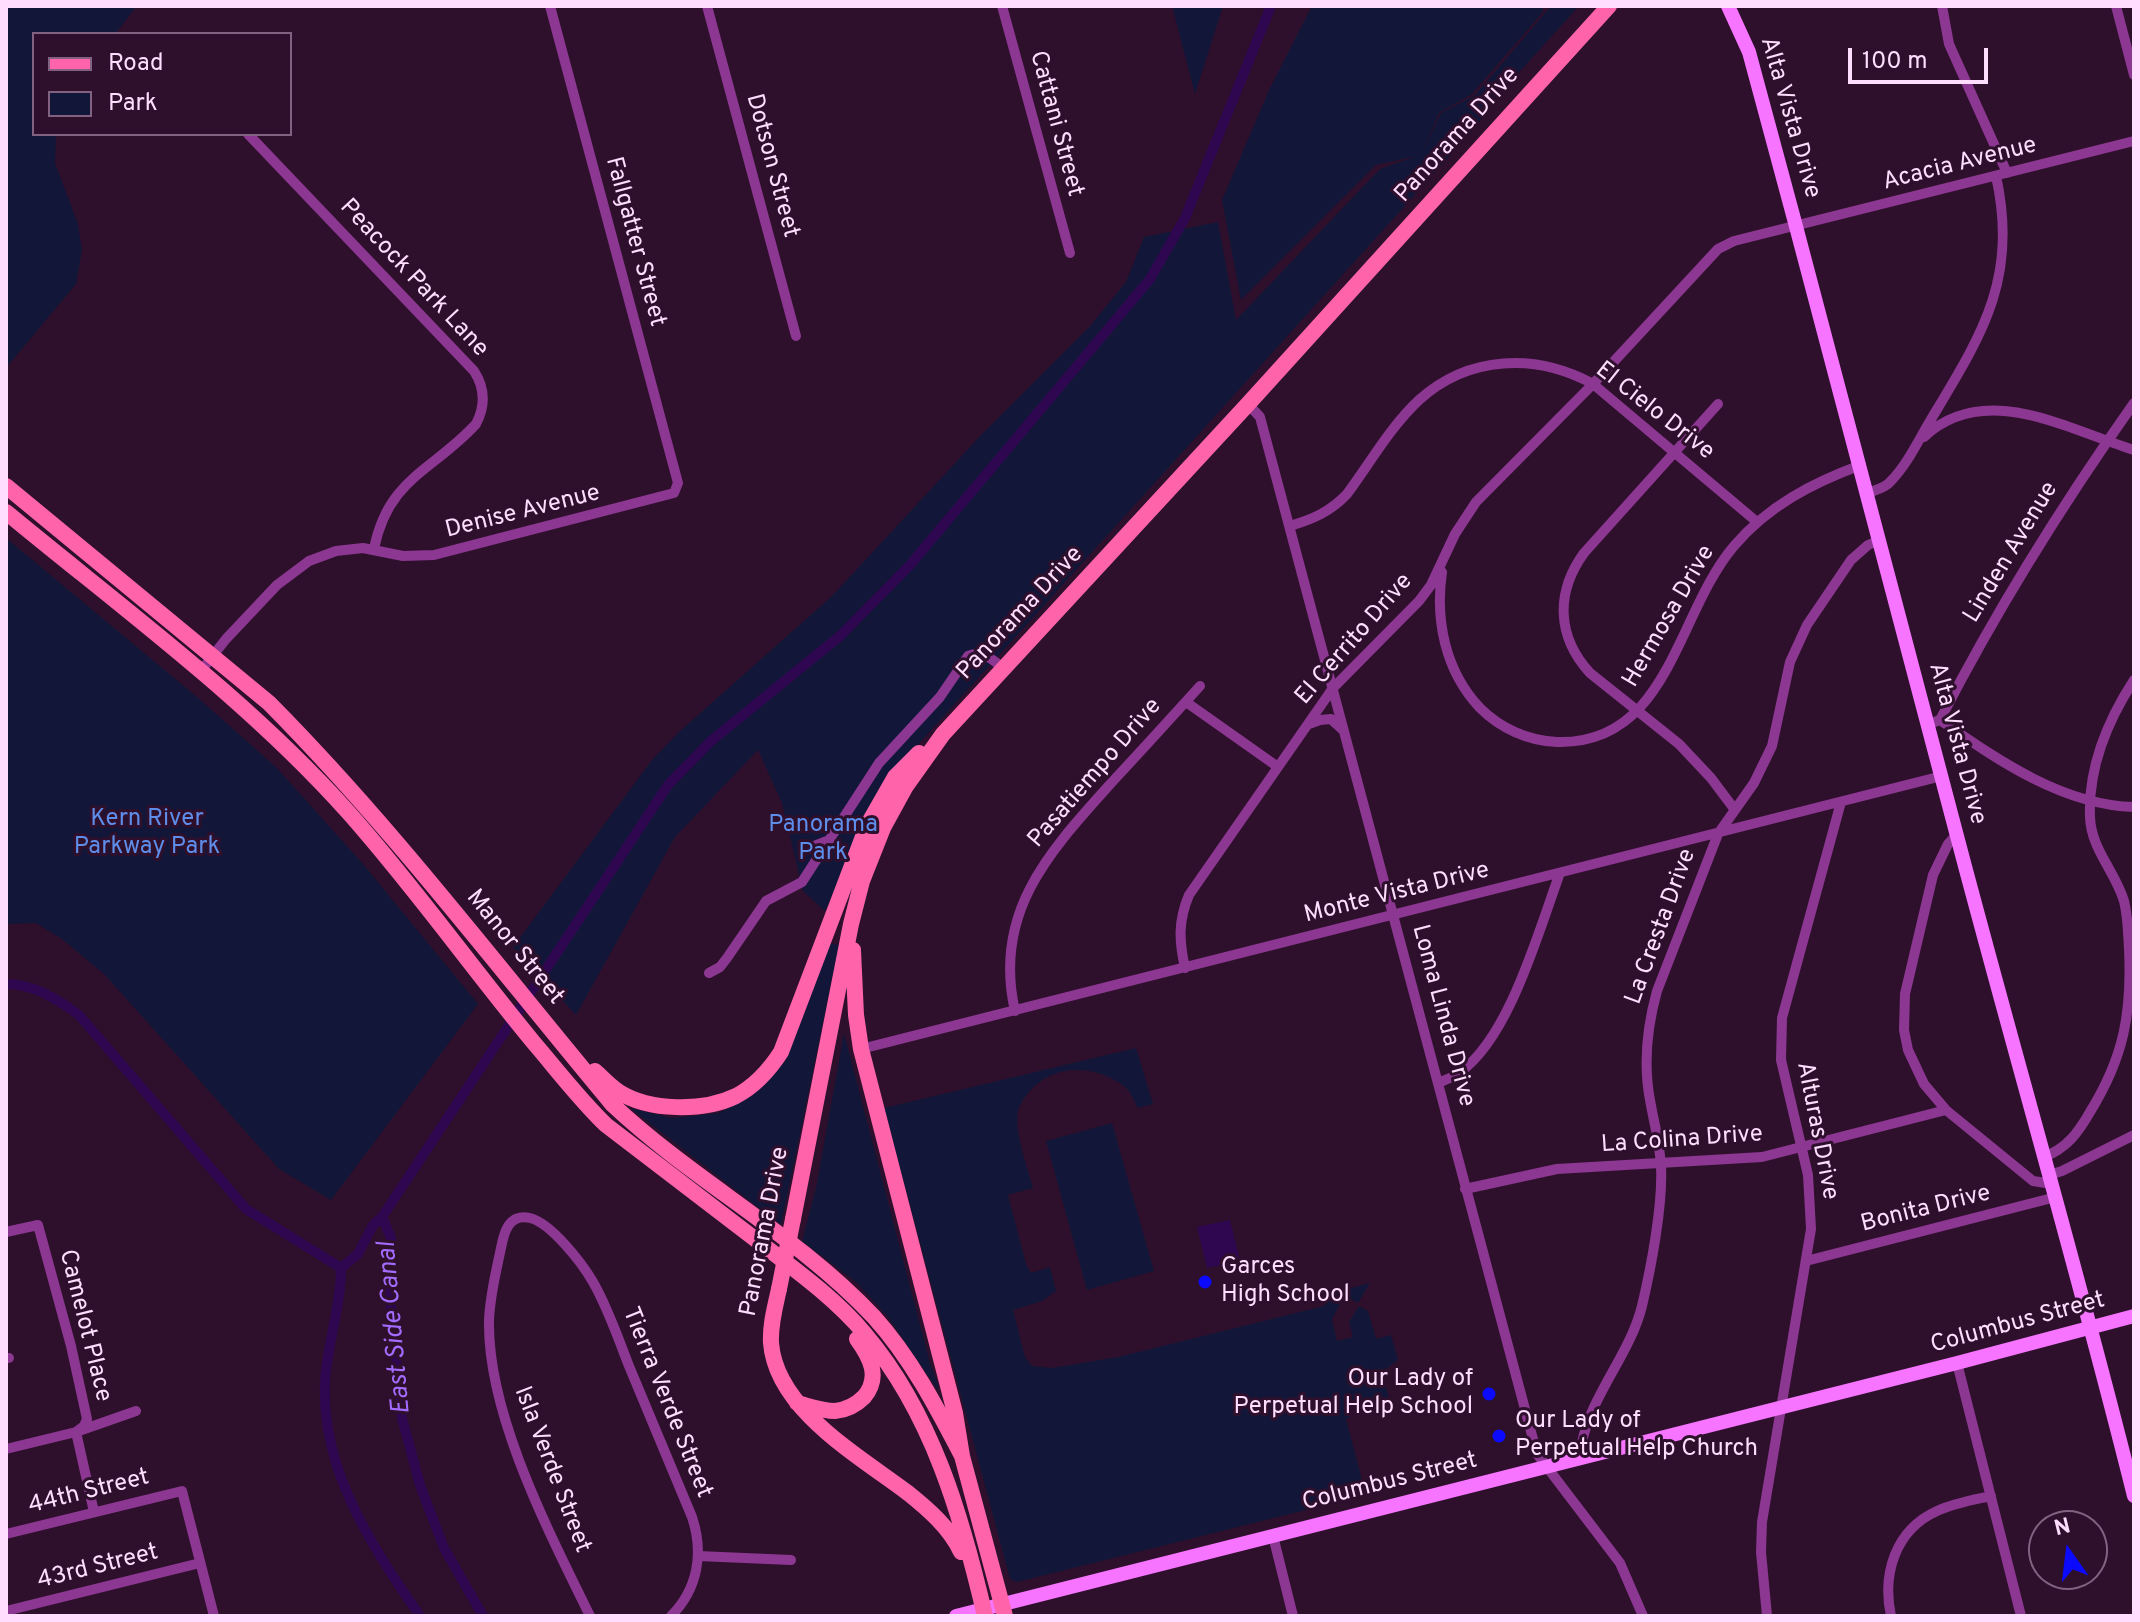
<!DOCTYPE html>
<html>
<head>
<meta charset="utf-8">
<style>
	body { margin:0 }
	#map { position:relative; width:2140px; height:1622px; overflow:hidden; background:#2e102c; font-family:Overpass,sans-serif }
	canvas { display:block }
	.frame { position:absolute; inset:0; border:8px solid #ffddfe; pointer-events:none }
	.legend { position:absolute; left:32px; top:32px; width:260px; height:104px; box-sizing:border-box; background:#2e102c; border:2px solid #826280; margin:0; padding:10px 14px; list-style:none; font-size:24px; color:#ffddfe }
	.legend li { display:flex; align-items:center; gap:16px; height:40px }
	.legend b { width:40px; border:2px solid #826280 }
	.north { position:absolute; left:2028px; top:1510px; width:80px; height:80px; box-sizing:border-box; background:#2e102c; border:2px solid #826280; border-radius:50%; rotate:346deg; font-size:22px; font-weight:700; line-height:32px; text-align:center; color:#ffddfe }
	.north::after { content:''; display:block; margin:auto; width:28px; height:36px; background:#0c09ff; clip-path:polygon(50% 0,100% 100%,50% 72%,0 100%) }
	.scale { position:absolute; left:1848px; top:48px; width:140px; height:36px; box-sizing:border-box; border:4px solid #ffddfe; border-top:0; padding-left:10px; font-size:24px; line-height:28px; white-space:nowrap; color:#ffddfe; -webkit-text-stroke:6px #2e102c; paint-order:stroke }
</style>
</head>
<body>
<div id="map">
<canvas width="2140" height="1622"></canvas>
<div class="frame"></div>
<ul class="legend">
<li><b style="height:10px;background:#ff64ab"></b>Road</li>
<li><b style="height:22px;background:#121739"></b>Park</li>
</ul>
<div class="north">N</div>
<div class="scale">100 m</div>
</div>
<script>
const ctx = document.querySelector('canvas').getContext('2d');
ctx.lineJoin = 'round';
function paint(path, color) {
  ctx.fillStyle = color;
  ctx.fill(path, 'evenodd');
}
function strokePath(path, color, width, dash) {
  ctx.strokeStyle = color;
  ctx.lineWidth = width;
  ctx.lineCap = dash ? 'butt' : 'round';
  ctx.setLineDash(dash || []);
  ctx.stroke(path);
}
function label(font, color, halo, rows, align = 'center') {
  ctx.font = font + ' Overpass,sans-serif';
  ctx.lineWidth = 6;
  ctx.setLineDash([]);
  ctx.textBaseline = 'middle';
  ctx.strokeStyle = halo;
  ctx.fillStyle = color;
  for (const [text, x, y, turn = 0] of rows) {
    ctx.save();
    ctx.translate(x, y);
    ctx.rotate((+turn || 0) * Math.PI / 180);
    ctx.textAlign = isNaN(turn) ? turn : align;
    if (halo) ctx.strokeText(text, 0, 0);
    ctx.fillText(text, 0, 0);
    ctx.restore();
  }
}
paint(new Path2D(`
	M6 6H137L115 34H34V134H56L55 163 78 224 82 250 76 284 6 368Z
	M1172 6H1223L1195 94Z
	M1312 6H1543V12L1472 94 1439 113 1422 154 1441 113 1475 95 1551 6H1579L1485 110 1478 125 888 778 871 805 825 911 803 891 782 803 758 750 675 837 576 1015 513 947 652 760 679 732 831 597 983 433 1090 326 1126 282 1144 237 1218 222 1236 320 1380 169 1417 156 1376 165 1241 300 1222 200 1270 88Z
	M6 538 197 697 277 768 363 864 478 1004 331 1200 279 1169 105 975 62 939 36 923 6 924Z
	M829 943 839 945 781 1225 630 1108 672 1118 719 1113 753 1095 786 1060Z
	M844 1033 930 1363 939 1388 937 1389 888 1317 856 1282 802 1241 816 1188Z
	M1136 1048 1153 1104 1138 1108C1134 1101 1131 1092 1125 1087 1090 1059 1038 1065 1019 1108 1012 1126 1028 1169 1033 1188L1008 1195 1026 1264 1031 1273 1050 1267 1056 1291 1042 1301 1013 1310 1025 1357 1032 1366 1052 1368 1118 1357 1324 1306 1336 1292 1370 1283 1358 1303 1345 1295 1332 1319 1337 1341 1353 1337 1349 1322 1359 1306 1368 1311 1376 1339 1391 1335 1398 1360 1382 1372 1389 1398 1347 1406 1350 1417 1346 1419 1366 1495 1017 1582 1010 1579 884 1108Z
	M1112 1123 1154 1271 1087 1290 1046 1141Z`), '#121739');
paint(new Path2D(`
	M1230 1220 1240 1261 1207 1268 1197 1227Z`), '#2f0750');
strokePath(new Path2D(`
	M6 984C34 984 57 999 79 1015L246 1209 341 1268
	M382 1217 391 1238 389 1287 402 1418 420 1485 444 1548 483 1616
	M341 1268 358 1254 373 1225 382 1217 668 785 711 741 840 636 910 565 1150 279 1185 218 1271 6
	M341 1268C341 1303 330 1335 326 1370 316 1462 370 1544 420 1616`), '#2f0750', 10);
strokePath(new Path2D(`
	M707 6 796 336
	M1002 6 1070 253
	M1942 6 1949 44 2007 173
	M2116 6 2134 75
	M248 134 474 371C485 388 486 405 476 424 433 471 388 478 374 549
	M1248 404 1260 417 1537 1454 1620 1563 1643 1616
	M1718 404 1584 553C1555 593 1557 637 1590 673L1679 744 1711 778 1735 810
	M1924 437C1985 380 2069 430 2134 450
	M1868 493C1875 490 1885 488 1890 482 1907 465 1918 441 1930 421 1981 336 2019 280 1996 176
	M1290 526C1313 519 1330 512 1347 494 1370 463 1391 426 1419 400 1469 355 1536 353 1593 384L1757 522
	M1442 572C1435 620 1445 671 1480 708 1500 728 1528 741 1557 742 1669 745 1676 614 1734 546 1768 506 1812 483 1861 465
	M200 672 226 639 277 585 309 561 336 551 363 548 403 556 434 555 674 493 678 483 550 6
	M1186 702 1278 767
	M1940 720C1998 760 2062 805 2134 807
	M1309 724 1320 720 1331 719 1343 730
	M1929 724 1940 720C1997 609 2062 505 2134 403
	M1957 834 1948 844 1933 875 1905 994 1904 1030 1908 1050 1924 1084 1946 1110 2033 1181 2052 1184
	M809 848 827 841
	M1185 968C1179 941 1178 921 1189 895L1333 688 1419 601 1431 585 1455 534 1476 502 1593 384 1718 249 1734 241 2134 141
	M709 973 720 967 727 958 766 901 802 882 879 763 940 697 968 656C983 650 992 659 1003 668
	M1015 1011C992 911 1051 850 1113 781 1142 750 1171 718 1200 686
	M861 1049 1942 776
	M1438 1083C1445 1080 1454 1077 1460 1072 1510 1037 1539 929 1560 873
	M2044 1157C2067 1148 2078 1133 2090 1112 2124 1057 2132 1013 2129 949 2128 933 2128 917 2124 901 2115 871 2091 849 2090 817 2088 767 2108 720 2134 680
	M2049 1175 2062 1171 2134 1135
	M1465 1189 1557 1169 1762 1157 1946 1110
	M6 1232 38 1225 71 1346 87 1419 84 1426 76 1432 94 1512
	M1806 1261 2056 1197
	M6 1358H9
	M1957 1363 2021 1616
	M6 1449 76 1432 136 1411
	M1580 1458C1583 1403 1629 1359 1642 1306 1651 1268 1663 1205 1661 1167 1660 1144 1654 1123 1650 1100 1643 1063 1647 1027 1657 991L1718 834 1754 783 1772 746 1790 662 1807 625 1851 560 1868 545 1880 540
	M6 1534 182 1491 214 1616
	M1273 1536 1293 1616
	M698 1556 791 1560
	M6 1611 200 1563
	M590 1616C549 1532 487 1414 489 1320 490 1295 496 1272 501 1248 504 1232 509 1213 530 1218 551 1223 582 1263 593 1282 608 1308 618 1338 629 1366 650 1416 671 1467 692 1517 704 1553 698 1589 671 1616
	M1767 1616 1761 1552 1762 1522 1811 1229 1808 1175 1781 1060 1782 1018 1841 802
	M1891 1616C1882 1574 1895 1530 1937 1511 1954 1503 1973 1500 1991 1496`), '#8c3791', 10);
strokePath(new Path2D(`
	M1728 6 1749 52C1820 313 1888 575 1957 836 2015 1056 2079 1275 2134 1496
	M956 1616 1957 1363 2134 1316`), '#f674ff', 14);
strokePath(new Path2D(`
	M6 486 269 703C393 828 500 970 613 1105 695 1182 797 1235 874 1317 911 1358 937 1408 962 1456
	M6 512C122 608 247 699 348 812 414 886 471 967 534 1043 558 1071 580 1100 606 1125 656 1163 706 1201 755 1239 793 1268 835 1298 865 1334 932 1413 962 1517 985 1616
	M853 950 856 1015 861 1049 955 1413 962 1456 1005 1616
	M595 1071C603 1078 610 1086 619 1092 649 1111 703 1112 736 1096 755 1086 770 1069 781 1052L867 826 895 777 919 753
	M793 1219 851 924 862 881 883 828 906 786 943 734 1248 404 1609 6
	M779 1289C775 1307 770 1325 771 1343 776 1409 859 1456 908 1493 928 1509 950 1528 961 1552
	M797 1403C809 1406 822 1411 835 1411 846 1410 856 1405 864 1397 881 1377 870 1357 857 1339`), '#ff64ab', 16);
strokePath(new Path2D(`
	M779 1289 793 1219`), '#ff64ab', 16);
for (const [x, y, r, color] of [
	[1205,1282,8,"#0c09ff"],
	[1489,1394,8,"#0c09ff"],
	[1499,1436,8,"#0c09ff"]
]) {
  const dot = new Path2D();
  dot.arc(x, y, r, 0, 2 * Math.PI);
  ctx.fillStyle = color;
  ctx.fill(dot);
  strokePath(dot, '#2e102c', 3);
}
label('24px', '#ffddfe', '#2e102c', [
	["Alta Vista Drive",1789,118,74],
	["Cattani Street",1055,124,75],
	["Panorama Drive",1458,136,-48],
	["Acacia Avenue",1960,165,-14],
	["Dotson Street",771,166,75],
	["Fallgatter Street",634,242,75],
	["Peacock Park Lane",413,279,47],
	["El Cielo Drive",1654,412,38],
	["Denise Avenue",523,513,-14],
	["Linden Avenue",2012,553,-59],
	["Panorama Drive",1021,614,-47],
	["Hermosa Drive",1670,617,-60],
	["El Cerrito Drive",1355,640,-49],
	["Alta Vista Drive",1956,744,75],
	["Pasatiempo Drive",1096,774,-49],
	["Monte Vista Drive",1397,894,-14],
	["La Cresta Drive",1662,927,-70],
	["Manor Street",514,948,51],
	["Loma Linda Drive",1442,1016,75],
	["Alturas Drive",1816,1131,79],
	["La Colina Drive",1682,1141,-4],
	["Bonita Drive",1926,1210,-14],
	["Panorama Drive",766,1232,-79],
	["Columbus Street",2018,1324,-15],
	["Camelot Place",84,1326,76],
	["Tierra Verde Street",666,1403,68],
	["Isla Verde Street",551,1470,69],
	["Columbus Street",1390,1483,-14],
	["44th Street",89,1493,-14],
	["43rd Street",98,1568,-14]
]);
label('24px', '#5e8dea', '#2e102c', [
	["Kern River",147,820],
	["Parkway Park",147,848],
	["Panorama",823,826],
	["Park",823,854]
]);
label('24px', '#ffddfe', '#2e102c', [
	["Garces",1221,1268],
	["High School",1221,1296],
	["Our Lady of",1473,1380,"right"],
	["Perpetual Help School",1473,1408,"right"],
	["Our Lady of",1515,1422],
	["Perpetual Help Church",1515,1450]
], 'left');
label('italic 26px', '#a36bff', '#2e102c', [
	["East Side Canal",396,1328,-95]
]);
</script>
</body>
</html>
